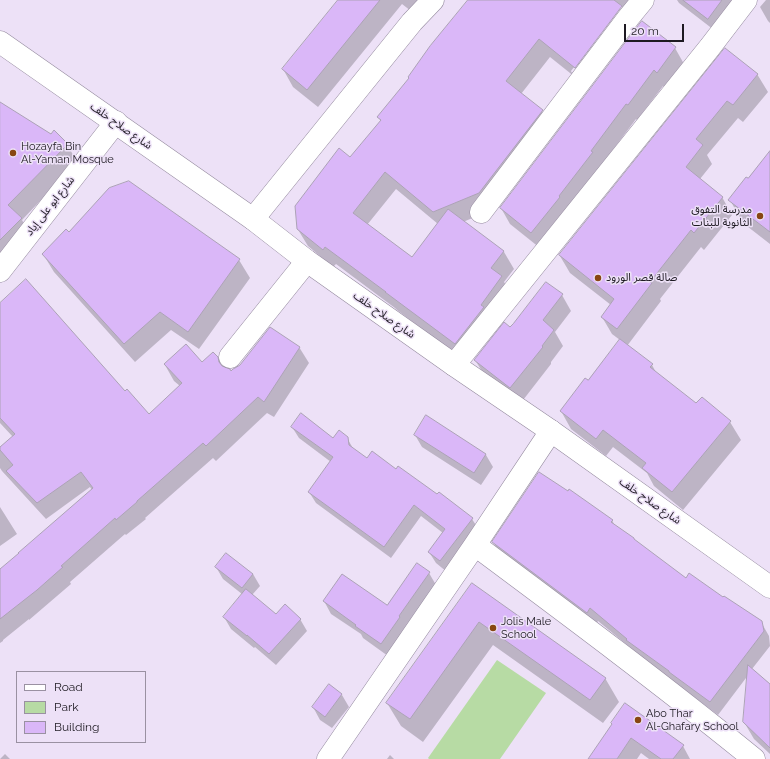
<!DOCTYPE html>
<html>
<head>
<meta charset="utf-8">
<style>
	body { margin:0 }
	#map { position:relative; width:770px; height:759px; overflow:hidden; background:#ede1f7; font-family:Raleway,sans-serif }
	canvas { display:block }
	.legend { position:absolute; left:16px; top:671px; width:130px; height:72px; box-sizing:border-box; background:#ede1f7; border:1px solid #9a91a2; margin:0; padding:5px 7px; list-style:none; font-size:12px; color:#1e1a22 }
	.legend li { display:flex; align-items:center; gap:8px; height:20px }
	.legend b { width:20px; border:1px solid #9a91a2 }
	.scale { position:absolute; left:624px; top:24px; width:60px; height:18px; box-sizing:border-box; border:2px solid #1e1a22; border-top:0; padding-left:5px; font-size:12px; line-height:14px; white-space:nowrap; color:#1e1a22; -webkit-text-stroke:3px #ede1f7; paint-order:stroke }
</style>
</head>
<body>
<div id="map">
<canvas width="770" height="759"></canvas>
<ul class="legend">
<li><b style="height:5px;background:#fff"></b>Road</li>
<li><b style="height:11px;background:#b7dba4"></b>Park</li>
<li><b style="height:11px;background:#dab7f8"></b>Building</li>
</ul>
<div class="scale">20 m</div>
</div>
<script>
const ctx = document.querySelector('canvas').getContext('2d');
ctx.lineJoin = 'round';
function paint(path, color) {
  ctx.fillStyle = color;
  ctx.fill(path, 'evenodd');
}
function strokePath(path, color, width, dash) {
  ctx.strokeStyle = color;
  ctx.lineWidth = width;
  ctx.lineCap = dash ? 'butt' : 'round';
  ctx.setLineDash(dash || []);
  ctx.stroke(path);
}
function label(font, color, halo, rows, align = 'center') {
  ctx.font = font + ' Raleway,"Noto Sans Arabic",sans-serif';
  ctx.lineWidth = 3;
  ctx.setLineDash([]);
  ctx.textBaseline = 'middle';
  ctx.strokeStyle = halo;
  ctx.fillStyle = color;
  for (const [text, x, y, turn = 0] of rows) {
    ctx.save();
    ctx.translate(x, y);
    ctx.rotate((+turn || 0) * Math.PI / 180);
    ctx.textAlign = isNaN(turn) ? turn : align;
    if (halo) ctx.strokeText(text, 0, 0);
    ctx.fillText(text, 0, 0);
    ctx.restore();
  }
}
paint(new Path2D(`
	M497 660 546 693 500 759H429L428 758Z`), '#b7dba4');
paint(new Path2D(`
	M339 0H434L420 18 402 4 318 107 293 87 283 69Z
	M469 0H642L585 85 550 57 521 94 542 111 552 129 489 211 463 222 504 252 514 269 504 282 512 295 465 362 397 310 395 308 336 264 333 267 308 246 297 228 350 159 381 121 378 117 410 78ZM622 5V8L572 73 571 71ZM396 189 438 224 412 258 367 225Z
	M677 0H737L714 30 679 3Z
	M766 0H770V23L768 21 760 7Z
	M675 48 684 64 666 88 663 86 637 120 636 119 600 167 540 248 510 224 501 208Z
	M725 49 757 74 768 92 743 122 738 118 707 155 712 164 700 179 722 197 732 215 704 250 701 247 660 299 661 301 627 346 652 365 657 374 696 404 730 422 741 440 683 510 654 486 647 473 613 447 606 456 571 429 561 411 588 382 620 340 612 334 602 317 611 305 570 273 560 256Z
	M0 103 67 144 77 162 22 220 31 236 0 255Z
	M770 152V244L743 223 730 200 748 180Z
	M129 182 239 260 250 278 199 349 171 330 135 362 54 272 43 254 70 233Z
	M562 295 571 311 555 332 563 346 551 362V364L520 404 485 376 475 360 510 328Z
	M0 304 125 392 149 415 180 386 174 381 165 365 202 363 217 357 223 368 231 373 299 347 309 363 274 417 267 413 216 461 213 458 145 518 146 519 126 535 125 534 70 582 71 584 29 620V619L3 640V641L0 643V570L92 490 90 487 46 519 2 471 0 468V448L13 437 0 423Z
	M426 417 486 455 493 467 481 485 422 447 415 435Z
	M292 427 334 439 347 438 354 450 367 460 396 470 472 519 479 530 447 572 436 563 429 552 443 533 421 516 391 558 316 503 309 492 331 462 299 438Z
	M0 507 17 534 0 546Z
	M612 520 615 526 686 579 723 598 761 622 769 636 770 646 752 669 770 684V754L754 739 744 722 749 674 718 715 678 685 676 683 635 654 632 649 598 621 595 626 501 555 493 542Z
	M216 567 253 574 260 586 252 595 276 615 300 619 307 631 276 665 255 647 254 648 231 629 224 617 242 594 223 579Z
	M429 573 436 585 388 656 363 638 361 634 331 614 324 601 387 607Z
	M472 584 605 678 619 702 603 723 493 645 423 742 401 726 387 703Z
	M342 695 349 707 332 728 320 720 313 707Z
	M613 724 683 746 690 759H649L641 753 637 759H589Z
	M5 754 10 759H0Z
	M390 755 394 759H387Z`), '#0003');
const building = new Path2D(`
	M338 0H380L307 90 282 69Z
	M468 0H614L622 6 575 68 539 39 506 81 543 110 479 193 433 212 385 172 353 213 412 257 448 209 504 251 491 268 502 276 481 305 484 307 455 344 385 292H386L325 247 323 250 297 229 295 206 339 148 350 157 381 120 377 117 409 78 408 77 430 46Z
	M683 0H722L708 19Z
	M642 21 676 47 657 73 654 70 628 105 626 104 591 151 593 152 559 196 560 197 531 233 500 208Z
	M725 48 758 74 733 105 727 101 696 139 703 145 686 167 723 197 694 233 691 230 650 282 652 283 617 329 601 317 614 299 559 255Z
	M0 102 51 134 54 130 68 144 8 205 22 218 0 240Z
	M770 151V232L728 200 746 177 748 178Z
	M129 181 240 259 188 332 160 312 124 344 42 254 66 229 69 232 109 188Z
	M26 279 125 391 127 389 149 414 182 383 164 364 186 344 202 362 213 352 218 357 219 362 222 366 230 369 231 371 233 369 235 368 240 365 270 327 300 347 264 402 258 397 206 446 203 443 137 501V502L116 520 115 518 61 566 63 567 37 590 0 619V569L19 553H18L93 488 81 472 37 503 6 471 13 465 0 450V447L15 434 0 418V303Z
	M546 282 563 294 543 320 554 330 542 346 543 347 510 388 474 360 504 322 510 327 513 324Z
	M620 339 653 364 650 367 696 403 702 397 731 421 672 492 642 468 646 463 603 430 596 439 560 411 585 378 588 380Z
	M301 413 333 438 339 430 348 437 349 445 367 458 372 451 396 469 398 466 437 494 439 492 473 518 440 561 428 552 445 529 414 505 384 547 308 492 333 457 291 427Z
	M426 415 486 454 474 473 414 435Z
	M539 472 568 491 569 489 613 520 611 522 634 538V539L686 578 689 573 723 597 724 596 762 621 764 631 710 702 669 672V671L626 640 627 639 590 608 587 613 492 542Z
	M226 553 253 574 242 588 215 567Z
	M417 563 430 572 399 616 400 617 381 644 355 626 356 625 323 601 342 574 387 605Z
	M472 583 606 678 590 700 479 622 410 719 386 703Z
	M246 589 276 614 285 604 301 619 269 654 247 635V636L223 617Z
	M748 665 770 684V748L743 722Z
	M329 684 342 694 325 717 312 707Z
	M625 703 684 745 673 759H661L631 738 617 759H588L612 724 611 723Z`);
paint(building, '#dab7f8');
strokePath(building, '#aca2b6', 1);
const minor = new Path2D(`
	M481 212 629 17 643 0
	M253 219 412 22 433 0
	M0 271 116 122
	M230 357 307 261
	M454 365 710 47 746 0
	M475 545C569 615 663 685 754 759
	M328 759 475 545 551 431`);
const major = new Path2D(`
	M0 42 253 219 307 261 454 365 551 431 770 587`);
strokePath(minor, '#948a9e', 23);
strokePath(major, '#948a9e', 23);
strokePath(minor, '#fff', 22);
strokePath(major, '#fff', 22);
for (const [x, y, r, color] of [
	[13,153,4,"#884613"],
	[760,216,4,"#884613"],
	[598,278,4,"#884613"],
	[493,628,4,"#884613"],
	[638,720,4,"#884613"]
]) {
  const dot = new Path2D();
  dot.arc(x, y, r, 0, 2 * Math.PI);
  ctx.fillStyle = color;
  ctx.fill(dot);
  strokePath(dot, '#ede1f7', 1.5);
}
label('11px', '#1e1a22', '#ede1f7', [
	["شارع صلاح خلف",121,126,35],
	["شارع ابو على إياد",50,206,-52],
	["شارع صلاح خلف",384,315,35],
	["شارع صلاح خلف",650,501,35]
]);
label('11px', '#1e1a22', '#ede1f7', [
	["Hozayfa Bin",21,147],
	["Al-Yaman Mosque",21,160],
	["مدرسة التفوق",752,210,"right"],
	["الثانوية للبنات",752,223,"right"],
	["صالة قصر الورود",606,278],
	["Jolis Male",501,622],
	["School",501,635],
	["Abo Thar",646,714],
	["Al-Ghafary School",646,727]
], 'left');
</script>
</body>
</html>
